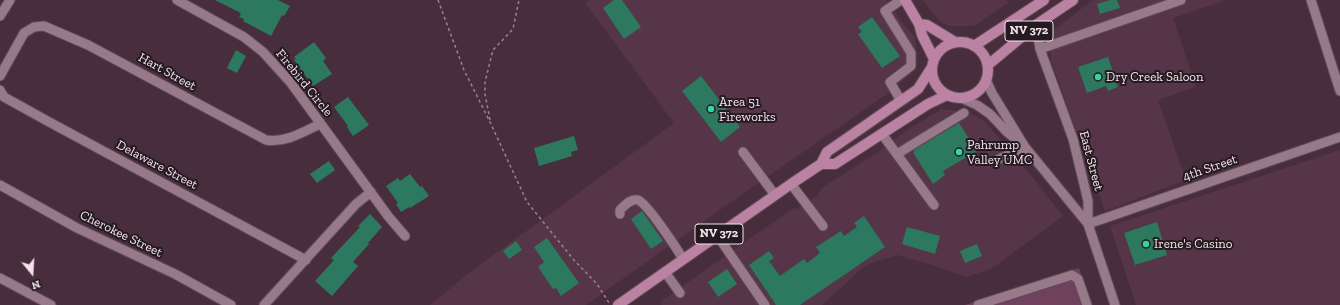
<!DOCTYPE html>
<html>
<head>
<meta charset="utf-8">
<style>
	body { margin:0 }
	#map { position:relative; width:1340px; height:305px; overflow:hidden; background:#482e3c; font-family:"Zilla Slab",serif }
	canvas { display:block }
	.north { position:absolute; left:12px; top:253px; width:40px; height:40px; -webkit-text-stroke:3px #261a21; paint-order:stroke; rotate:162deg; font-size:11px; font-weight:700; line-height:16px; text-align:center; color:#f5e3ec }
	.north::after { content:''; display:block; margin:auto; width:14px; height:18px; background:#f5e3ec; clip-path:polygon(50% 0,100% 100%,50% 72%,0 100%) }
</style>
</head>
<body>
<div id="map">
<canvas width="1340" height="305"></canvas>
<div class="north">N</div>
</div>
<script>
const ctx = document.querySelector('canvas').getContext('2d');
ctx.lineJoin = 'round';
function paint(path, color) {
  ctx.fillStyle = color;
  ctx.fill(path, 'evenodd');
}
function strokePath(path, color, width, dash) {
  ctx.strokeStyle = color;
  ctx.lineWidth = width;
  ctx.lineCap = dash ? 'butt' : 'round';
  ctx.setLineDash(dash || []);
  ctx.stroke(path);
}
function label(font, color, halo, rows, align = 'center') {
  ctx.font = font + ' "Zilla Slab",serif';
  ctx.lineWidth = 4;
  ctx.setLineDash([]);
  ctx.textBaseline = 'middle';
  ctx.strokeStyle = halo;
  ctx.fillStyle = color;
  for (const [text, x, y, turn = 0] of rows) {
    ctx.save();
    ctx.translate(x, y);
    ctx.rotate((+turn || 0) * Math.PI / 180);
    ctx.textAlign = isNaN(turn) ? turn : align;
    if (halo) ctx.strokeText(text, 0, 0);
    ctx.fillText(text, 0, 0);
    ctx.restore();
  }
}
paint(new Path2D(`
	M589 0H886L901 21 915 37 917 55 911 74 887 94 741 195 586 305H430L469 273 674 123 585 3Z
	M923 0H1007L1008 3 974 26H949L939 21Z
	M1093 0H1226L1173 18 1196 87 1158 100 1186 180 1105 211 1051 60V32Z
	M942 109 970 113 983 120 1019 160 1063 216 991 269 966 277 938 267 897 255 866 265 822 305H662L660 302 792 209 798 208 817 196 821 189 834 180 884 148 908 129Z
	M1340 150V305H1136L1110 226Z`), '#553547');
paint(new Path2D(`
	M1079 268 1091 305H965Z`), '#70415c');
paint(new Path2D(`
	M215 0H278L290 6 284 16 282 15 271 36 243 21 244 19 239 17 241 14 239 12Z
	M614 0H622L641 27 624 39 603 8Z
	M1110 0H1117L1120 8 1100 14 1097 4Z
	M872 17 900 56 882 68 858 34 862 32 858 27Z
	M314 42 326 58 323 61 332 74 313 86 294 60 296 59 294 57Z
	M236 50 246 56 237 73 227 68Z
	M1108 57 1118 87 1108 91 1106 86 1087 93 1078 67Z
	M701 76 740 127 721 142 682 91Z
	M348 97 369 125 353 136 347 127 348 126 334 107Z
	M959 123 977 151 943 171 945 175 933 184 914 154V150Z
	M574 136 578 150 571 152 572 156 539 166 534 148Z
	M329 161 335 170 317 183 310 174Z
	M410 174 420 187 422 186 429 196 410 208 409 207 401 212 396 204 398 203 386 186 398 178 400 181Z
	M642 211 663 241 651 249 631 219Z
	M370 214 382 227 368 243 369 244 353 262 358 266 332 296 315 281 334 260 331 258 360 227 358 226Z
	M864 216 885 247 800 305H776L749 265 769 251 774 258 769 261 780 276 804 259 807 263 820 253 816 247 841 231 844 236 857 227 854 223Z
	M1157 222 1167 255 1135 265 1124 233Z
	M907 227 940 236 935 254 902 244Z
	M547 238 579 283 561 296 556 288 553 289 538 267 544 262 534 247Z
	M516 241 522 250 509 259 503 251Z
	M977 244 982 256 965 263 960 251Z
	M727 269 737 284 718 297 708 282Z`), '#2c7960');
const minor = new Path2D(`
	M177 0 244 37 263 52 291 83 388 216 405 236
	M901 0 885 11 911 53V66L890 82 901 101
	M1311 0 1340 91
	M0 16 10 0
	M1036 25 1040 49 1073 139 1088 201V224L1115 305
	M1040 49 1181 0
	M0 76 24 33 34 27 44 26 88 45 266 140C286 143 303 132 320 124
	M986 80 992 93 1025 147 1088 224
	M0 90 4 97 51 123 306 260
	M961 98 977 105 990 114 1006 131 1019 142
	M882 134 934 205
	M743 152 775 195
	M897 154 964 113
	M999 159 1025 147
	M791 184 823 226
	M0 185 77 228 175 274 231 305
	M620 214V210C625 205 631 198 638 200 647 203 677 249 683 259
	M1088 224 1340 137
	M717 235 765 305
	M665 272 680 293
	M0 278 51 305
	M264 305 356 204 371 192
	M978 305 1072 275 1078 279 1087 305`);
const major = new Path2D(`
	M905 0 919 24 922 35 934 59
	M919 24 927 25 955 42
	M932 70a28 28 0 1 1 56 0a28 28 0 1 1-56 0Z
	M974 46 1044 0
	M988 65 1036 25 1073 0
	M821 164H835L928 104 947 95
	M618 305 791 184 821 164 827 152 918 89 932 67`);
strokePath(minor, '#614b57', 11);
strokePath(major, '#614b57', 12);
strokePath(new Path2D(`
	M438 0 464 70 490 122 527 202 573 259 597 284 609 303
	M490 120 485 94V82L493 50 513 29 519 0`), '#99838e', 1.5, [3, 3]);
strokePath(minor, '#977989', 9);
strokePath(major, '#bc82a3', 10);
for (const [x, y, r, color] of [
	[1098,77,4,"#35d4a7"],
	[711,109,4,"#35d4a7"],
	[959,152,4,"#35d4a7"],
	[1146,244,4,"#35d4a7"]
]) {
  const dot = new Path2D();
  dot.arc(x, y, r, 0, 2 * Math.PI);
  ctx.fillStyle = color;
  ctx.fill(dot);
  strokePath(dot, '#261a21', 1.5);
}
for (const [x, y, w] of [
	[1029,31,48],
	[719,234,48]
]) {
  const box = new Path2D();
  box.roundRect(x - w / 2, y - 10, w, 20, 3);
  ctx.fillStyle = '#261a21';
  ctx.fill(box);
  strokePath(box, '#f5e3ec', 1);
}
label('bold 12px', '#f5e3ec', null, [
	["NV 372",1029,31],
	["NV 372",719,234]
]);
label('13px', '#f5e3ec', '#261a21', [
	["Hart Street",167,72,29],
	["Firebird Circle",304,83,51],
	["East Street",1091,161,75],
	["Delaware Street",157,165,28],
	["4th Street",1210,168,-19],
	["Cherokee Street",121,234,26]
]);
label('13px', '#f5e3ec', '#261a21', [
	["Dry Creek Saloon",1106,77],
	["Area 51",719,102],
	["Fireworks",719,117],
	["Pahrump",967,145],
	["Valley UMC",967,160],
	["Irene's Casino",1154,244]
], 'left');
</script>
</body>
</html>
